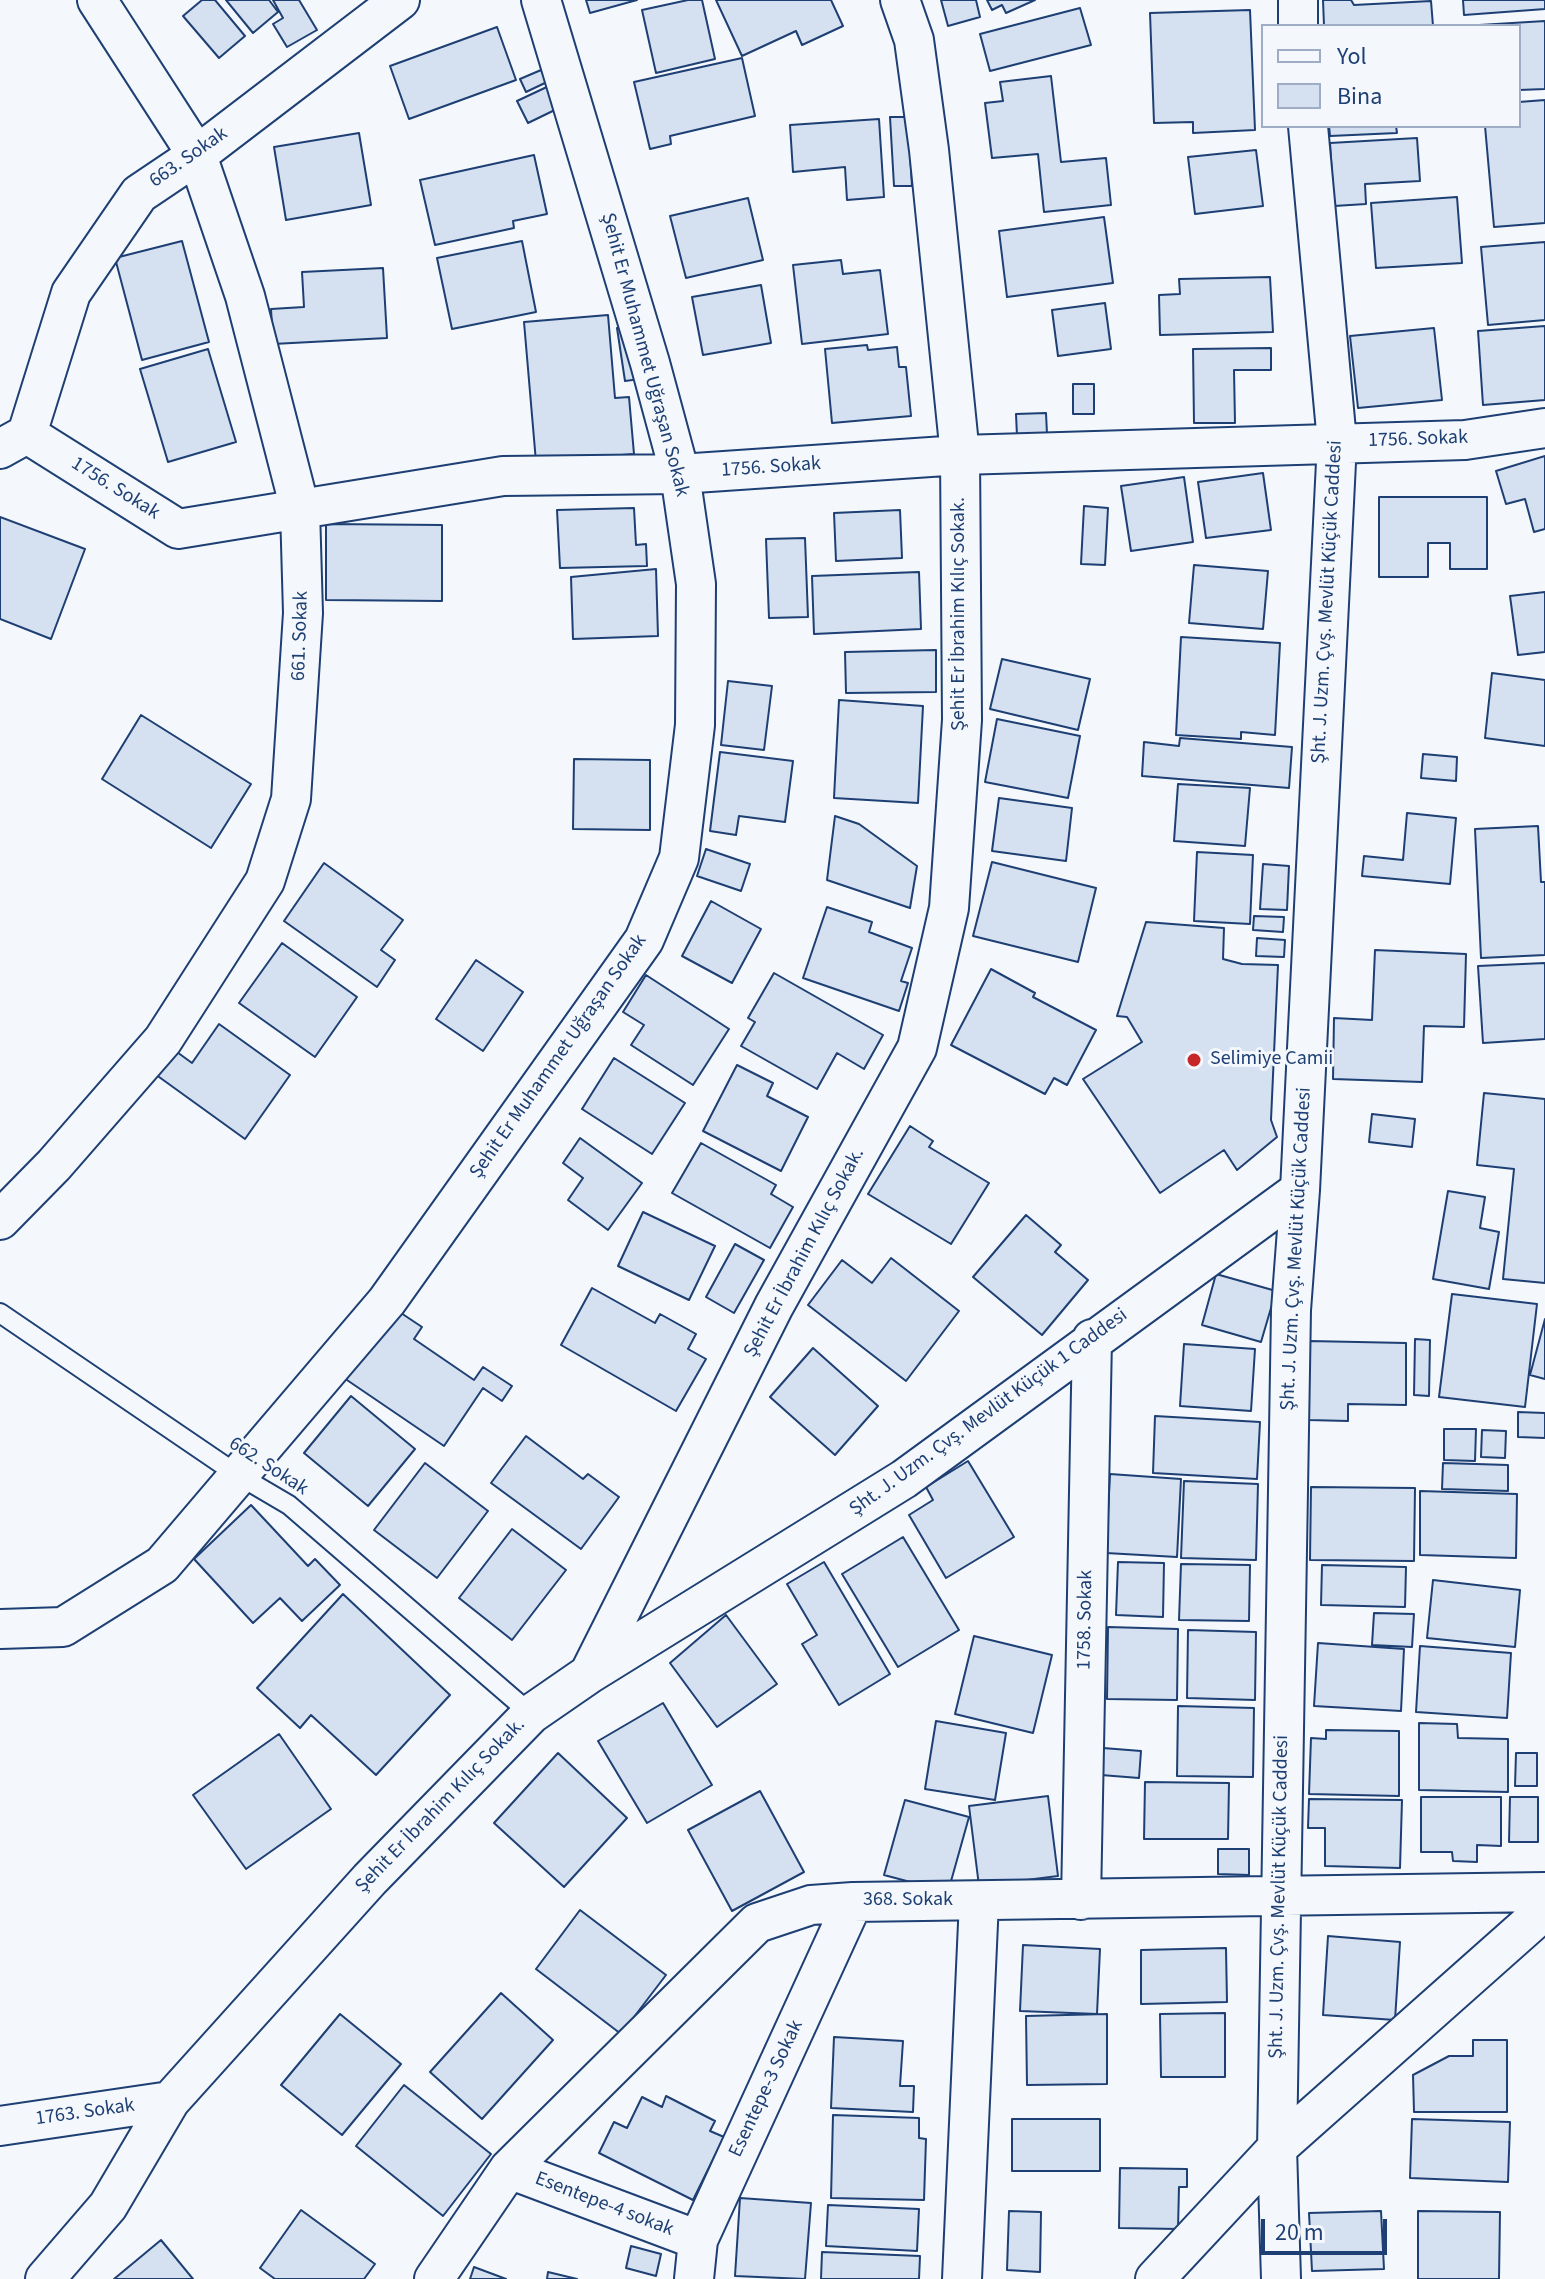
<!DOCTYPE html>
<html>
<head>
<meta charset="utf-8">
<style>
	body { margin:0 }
	#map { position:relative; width:1545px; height:2279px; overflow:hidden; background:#f4f7fb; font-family:"Source Sans 3",sans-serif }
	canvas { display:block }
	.legend { position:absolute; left:1261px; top:24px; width:260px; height:104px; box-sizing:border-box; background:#f4f7fb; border:2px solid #9eadc5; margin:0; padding:10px 14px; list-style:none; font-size:24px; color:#1d3f73 }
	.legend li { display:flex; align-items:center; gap:16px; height:40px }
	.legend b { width:40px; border:2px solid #9eadc5 }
	.scale { position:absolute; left:1261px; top:2219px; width:126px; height:36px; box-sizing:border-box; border:4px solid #1d3f73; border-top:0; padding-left:10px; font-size:24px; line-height:28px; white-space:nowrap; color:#1d3f73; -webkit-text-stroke:6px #f4f7fb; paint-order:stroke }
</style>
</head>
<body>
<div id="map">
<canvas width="1545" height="2279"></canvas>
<ul class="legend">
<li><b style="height:10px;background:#f4f7fb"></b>Yol</li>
<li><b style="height:22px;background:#d5e0f0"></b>Bina</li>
</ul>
<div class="scale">20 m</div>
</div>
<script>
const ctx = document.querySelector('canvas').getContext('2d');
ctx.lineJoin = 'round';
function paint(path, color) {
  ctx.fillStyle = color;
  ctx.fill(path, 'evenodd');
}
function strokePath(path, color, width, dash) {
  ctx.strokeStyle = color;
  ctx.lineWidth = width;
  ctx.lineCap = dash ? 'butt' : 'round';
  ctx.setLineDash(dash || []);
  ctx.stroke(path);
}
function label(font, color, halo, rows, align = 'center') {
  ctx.font = font + ' "Source Sans 3",sans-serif';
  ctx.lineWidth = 6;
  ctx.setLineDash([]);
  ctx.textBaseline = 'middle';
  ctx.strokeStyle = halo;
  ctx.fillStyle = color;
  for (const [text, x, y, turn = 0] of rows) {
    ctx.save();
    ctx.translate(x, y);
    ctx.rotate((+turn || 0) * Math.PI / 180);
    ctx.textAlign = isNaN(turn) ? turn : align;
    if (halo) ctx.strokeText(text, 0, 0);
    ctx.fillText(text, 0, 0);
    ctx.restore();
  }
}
const building = new Path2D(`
	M202 0H215L245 36 219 58 183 16Z
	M226 0H269L278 12 253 33Z
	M273 0H299L317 30 287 47 273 24 283 18Z
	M586 0H637L590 13Z
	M688 0H702L715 59 656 73 642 10Z
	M716 0H831L843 26 802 45 796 31 742 56Z
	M941 0H976L980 17 948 26Z
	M987 0H1035L1006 13 1002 5 992 10Z
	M1323 0H1351L1354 5 1431 1 1433 26H1324Z
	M1463 0H1545V9L1464 15Z
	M1080 8 1091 45 990 71 980 34Z
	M1250 10 1255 130 1193 133V122L1154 123 1150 13Z
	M1545 21V89L1519 90V26H1463Z
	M497 27 516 80 409 119 390 66Z
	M742 58 755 116 670 136 671 144 650 149 634 82Z
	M541 70 547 82 526 92 520 79Z
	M1051 76 1061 162 1106 158 1111 205 1044 212 1038 154 992 158 985 103 1003 101 1000 82Z
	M551 85 561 107 528 123 517 101Z
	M1545 100V223L1494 227 1485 126H1519V102Z
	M890 117H908L912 186H894Z
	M879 119 884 197 847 200 845 167 793 172 790 125Z
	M1329 126H1396L1397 133 1330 136Z
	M359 133 371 205 286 220 274 147Z
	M1417 138 1420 181 1365 184 1366 204 1334 206 1330 143Z
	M1256 150 1263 206 1195 214 1188 157Z
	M534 155 547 214 513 221 514 228 435 245 420 180Z
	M1457 197 1462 263 1376 268 1371 203Z
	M748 198 763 260 686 278 670 216Z
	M1104 217 1113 283 1007 297 999 231Z
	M182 241 209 342 142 360 115 258Z
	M522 241 536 312 452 329 437 258Z
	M1545 242V320L1488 325 1481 247Z
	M841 260 843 274 880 270 888 334 802 344 793 265Z
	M383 268 387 338 273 344 271 309 304 307 302 272Z
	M1270 277 1273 332 1160 335 1159 295 1180 294 1179 279Z
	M761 285 771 343 703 355 692 297Z
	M1105 303 1111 349 1058 356 1052 310Z
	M608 315 615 398 629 397 634 454 536 462 524 322Z
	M632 326 640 379 625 381 617 328Z
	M1545 326V400L1483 405 1478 331Z
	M1434 328 1442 400 1358 408 1350 336Z
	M867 345 868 350 897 347 899 367H906L911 416 832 423 825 349Z
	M1271 348V370H1234L1235 423H1194L1193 349Z
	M208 349 236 442 168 462 140 369Z
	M1073 384H1094V414H1073Z
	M1046 413 1047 434 1017 436 1016 414Z
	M1545 456V529L1534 532 1525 499 1506 504 1496 471Z
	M1263 473 1271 530 1206 538 1198 482Z
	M1184 477 1193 542 1131 551 1121 486Z
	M1379 497H1487V569H1450V543H1428V577H1379Z
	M1084 506 1108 508 1105 565 1081 564Z
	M634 508 636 545 646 544 647 566 560 568 557 510Z
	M900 510 902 558 836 561 834 513Z
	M0 517 85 549 51 639 0 619Z
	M326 524 442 525V601L326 600Z
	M805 538 808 617 769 618 766 539Z
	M1194 565 1268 571 1263 629 1189 623Z
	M656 569 658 636 573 639 571 577Z
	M919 572 921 629 814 634 812 576Z
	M1545 592V652L1518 655 1510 596Z
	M1181 637 1280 643 1275 735 1241 732V739L1176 735Z
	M936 650V692L846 693 845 652Z
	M1002 659 1090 679 1078 730 990 709Z
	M1492 673 1545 680V746L1485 738Z
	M728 681 772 686 764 750 721 745Z
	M839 700 923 706 918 803 834 798Z
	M141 715 251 784 211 848 102 779Z
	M997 719 1080 736 1068 798 985 782Z
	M1180 738 1292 747 1289 788 1142 776 1144 742 1179 746Z
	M720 752 793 761 785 822 739 816 736 835 710 831Z
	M1423 754 1457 757 1456 781 1421 778Z
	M574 759 650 760V830L573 829Z
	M1178 784 1250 788 1245 846 1174 841Z
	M999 798 1072 808 1066 861 992 851Z
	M1407 813 1456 818 1450 884 1362 876 1364 856 1403 860Z
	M835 816 859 824 917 866 910 908 827 880Z
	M1538 826 1541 882H1545V955L1481 958 1475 829Z
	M706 849 750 864 741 891 697 876Z
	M1197 852 1253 855 1250 924 1194 921Z
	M992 862 1096 888 1078 962 973 936Z
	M324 863 403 920 381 950 395 960 377 987 284 921Z
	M1263 864 1289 866 1287 910 1260 909Z
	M711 901 761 929 732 983 682 956Z
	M827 907 872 922 869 932 912 948 901 981 908 983 899 1011 803 978Z
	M1254 916 1284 917 1283 932 1253 930Z
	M1146 922 1224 928 1223 959 1242 964 1278 965 1271 1120 1277 1137 1237 1170 1224 1150 1160 1193 1083 1079 1142 1042 1127 1017 1117 1016Z
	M1257 938 1285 940 1284 957 1256 956Z
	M282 943 357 997 315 1057 239 1003Z
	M1375 950 1466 954 1464 1027 1424 1026 1422 1082 1333 1079 1334 1018 1372 1020Z
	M476 960 523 992 483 1051 436 1019Z
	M1545 963V1039L1483 1043 1478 966Z
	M991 969 1035 993 1033 997 1096 1030 1067 1085 1054 1078 1045 1094 951 1045Z
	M774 973 883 1035 864 1069 837 1053 817 1089 741 1046 755 1022 748 1018Z
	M646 975 729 1029 693 1085 631 1045 644 1025 623 1012Z
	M219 1024 290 1075 245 1139 148 1069 166 1044 192 1063Z
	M614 1058 685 1103 652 1154 582 1109Z
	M737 1065 773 1083 767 1096 808 1117 781 1171 703 1131Z
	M1484 1093 1545 1099V1283L1503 1279 1514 1169 1477 1165Z
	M1372 1114 1415 1119 1412 1147 1369 1142Z
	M910 1126 933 1141 929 1147 989 1183 951 1244 868 1194Z
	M580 1138 642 1183 608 1230 568 1200 583 1178 563 1163Z
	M701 1143 776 1185 771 1194 793 1207 770 1248 672 1193Z
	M1448 1191 1485 1197 1480 1228 1499 1232 1489 1289 1433 1279Z
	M643 1212 715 1246 689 1300 618 1266Z
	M1026 1215 1061 1245 1055 1252 1088 1280 1042 1335 973 1277Z
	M735 1244 764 1260 734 1313 706 1297Z
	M891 1258 959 1311 906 1381 808 1305 842 1260 872 1283Z
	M1216 1274 1276 1291 1261 1342 1202 1325Z
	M592 1288 655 1323 660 1314 696 1334 688 1349 706 1359 676 1411 561 1345Z
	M1452 1294 1537 1304 1525 1407 1439 1397Z
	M392 1307 422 1327 414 1339 474 1380 483 1367 512 1386 502 1401 483 1388 444 1446 344 1378Z
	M1545 1319V1379L1530 1375Z
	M1415 1339 1430 1340 1429 1396 1414 1395Z
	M1309 1341 1406 1343V1405L1348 1404V1421L1308 1420Z
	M1184 1344 1255 1349 1251 1411 1180 1406Z
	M813 1348 878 1406 835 1455 770 1397Z
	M351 1396 415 1449 368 1506 304 1453Z
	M1518 1412 1545 1413V1438L1518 1437Z
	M1155 1416 1260 1422 1257 1479 1153 1473Z
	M1444 1429H1476L1475 1461 1444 1460Z
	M1482 1430 1506 1431 1505 1458 1481 1457Z
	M526 1436 583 1479 588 1474 619 1497 581 1549 491 1483Z
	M968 1461 1014 1537 946 1578 909 1515 933 1500 926 1487Z
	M425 1463 488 1511 437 1578 374 1530Z
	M1443 1463 1508 1465V1491L1442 1489Z
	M1110 1474 1181 1479 1177 1557 1106 1553Z
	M1184 1481 1258 1484 1256 1560 1181 1558Z
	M1311 1487 1415 1488 1414 1561 1310 1560Z
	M1420 1491 1517 1494 1516 1558 1420 1555Z
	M251 1505 308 1566 315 1559 340 1585 302 1621 280 1598 253 1623 194 1559Z
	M512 1529 566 1570 512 1640 459 1598Z
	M903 1537 959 1630 898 1667 842 1574Z
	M824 1562 890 1674 839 1705 802 1644 817 1635 787 1584Z
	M1118 1562 1164 1563 1163 1617 1116 1615Z
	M1181 1564 1250 1565 1249 1621 1179 1620Z
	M1322 1565 1406 1567 1405 1607 1321 1605Z
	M1433 1580 1520 1590 1515 1647 1427 1638Z
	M343 1594 450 1695 376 1775 311 1715 300 1728 257 1688Z
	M1374 1613 1414 1614 1412 1647 1372 1645Z
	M726 1615 777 1684 717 1727 670 1663Z
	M1108 1627 1178 1629 1177 1700 1107 1699Z
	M1188 1630 1256 1632 1255 1700 1187 1698Z
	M974 1636 1052 1655 1033 1733 955 1714Z
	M1318 1643 1404 1649 1401 1711 1314 1706Z
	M1420 1646 1511 1653 1507 1718 1416 1712Z
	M663 1703 712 1785 647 1823 598 1741Z
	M1178 1706 1254 1708 1253 1777 1177 1776Z
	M936 1721 1006 1733 995 1800 925 1789Z
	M1419 1723 1457 1724 1458 1738 1508 1739V1792L1419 1790Z
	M1326 1730 1399 1731V1796L1309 1794 1311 1738 1326 1739Z
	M279 1734 331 1809 246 1869 193 1795Z
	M1103 1748 1141 1751 1139 1778 1101 1775Z
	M558 1753 627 1818 564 1887 494 1823Z
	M1516 1753H1537V1786H1515Z
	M1145 1782 1229 1783 1228 1839H1144Z
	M760 1791 804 1872 732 1911 688 1830Z
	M1048 1796 1058 1876 979 1886 969 1806Z
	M1421 1797H1501V1846L1477 1845V1862L1453 1861 1452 1852H1421Z
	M1510 1797H1538V1842H1509Z
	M1309 1799 1402 1800 1400 1868 1325 1866V1828H1308Z
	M905 1800 969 1817 948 1892 884 1875Z
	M1218 1849H1249V1875L1218 1874Z
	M580 1910 666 1975 621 2034 536 1969Z
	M1328 1936 1400 1942 1395 2020 1323 2015Z
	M1023 1945 1100 1949 1097 2014 1020 2011Z
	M1226 1948 1227 2002 1141 2004V1950Z
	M501 1993 553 2040 482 2119 430 2072Z
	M1225 2013V2077H1161L1160 2014Z
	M340 2014 401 2064 342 2135 281 2085Z
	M1107 2014V2084L1027 2085 1026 2016Z
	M834 2037 903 2041 900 2086H914L913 2112 831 2108Z
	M1473 2040H1507V2112H1414L1413 2075 1449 2056H1473Z
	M404 2085 491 2154 443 2216 356 2146Z
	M666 2096 715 2121 710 2131 724 2137 693 2200 599 2153 614 2122 627 2128 642 2097 662 2107Z
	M833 2115 919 2118V2138L926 2139 924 2200 831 2198Z
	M1012 2119H1100V2171H1012Z
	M1412 2119 1510 2122 1508 2182 1410 2178Z
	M1120 2168 1187 2169V2187H1179L1178 2229 1119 2228Z
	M740 2198 811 2203 805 2279 735 2276Z
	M828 2205 919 2209 917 2251 826 2246Z
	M301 2210 375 2264 364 2279H275L260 2268Z
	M1009 2211 1041 2212 1040 2272 1007 2270Z
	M1381 2211 1384 2269 1312 2271 1309 2213Z
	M1418 2211 1500 2212 1499 2279H1418Z
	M161 2240 193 2279H114Z
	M631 2246 661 2254 656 2276 626 2268Z
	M822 2252 920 2256 919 2279H821Z
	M474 2267 506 2279H470Z
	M548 2272 577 2279H547Z`);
paint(building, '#d5e0f0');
strokePath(building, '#1d3f73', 2);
const lane = new Path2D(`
	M0 1313 238 1475 289 1505 531 1714`);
const street = new Path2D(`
	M1298 0V26
	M27 434 178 529 503 476 680 474 960 455 1465 440 1545 428
	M0 449 27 434 71 293 139 194 197 155 400 0
	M0 1220 54 1165 163 1040 265 881 291 799 303 613 300 509 245 296 197 155 97 0
	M0 1629 63 1627 162 1565 387 1301 644 940 679 858 695 725 696 584 680 474 650 363 541 0
	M589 1674 904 1479 1300 1190
	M1081 1900 1092 1339
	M0 2126 170 2101
	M509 2169 698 2240
	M45 2279 108 2206 170 2101 370 1879 531 1714 589 1674 774 1306 917 1048 949 908 962 720 960 455 929 150 914 40 900 0
	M434 2279 509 2169 757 1923 811 1905 853 1902 1545 1892
	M694 2279 698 2240 853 1902
	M962 2279 979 1901
	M1155 2279 1277 2148 1545 1910
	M1281 2279 1277 2148 1291 1310 1300 1190 1337 442 1308 126`);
strokePath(lane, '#1d3f73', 22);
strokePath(street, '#1d3f73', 42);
strokePath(lane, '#f4f7fb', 18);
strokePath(street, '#f4f7fb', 38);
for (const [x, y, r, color] of [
	[1194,1060,8,"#c62828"]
]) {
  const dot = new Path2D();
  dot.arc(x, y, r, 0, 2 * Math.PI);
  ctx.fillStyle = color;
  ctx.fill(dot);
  strokePath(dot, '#f4f7fb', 3);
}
label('20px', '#1d3f73', '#f4f7fb', [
	["663. Sokak",189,158,-35],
	["Şehit Er Muhammet Uğraşan Sokak",644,355,75],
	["1756. Sokak",1418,440,-2],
	["1756. Sokak",771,468,-4],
	["1756. Sokak",115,489,32],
	["Şht. J. Uzm. Çvş. Mevlüt Küçük Caddesi",1328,602,-87],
	["Şehit Er İbrahim Kılıç Sokak.",960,614,-90],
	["661. Sokak",301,636,-88],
	["Şehit Er Muhammet Uğraşan Sokak",559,1057,-55],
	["Şht. J. Uzm. Çvş. Mevlüt Küçük Caddesi",1297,1249,-87],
	["Şehit Er İbrahim Kılıç Sokak.",805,1253,-62],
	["Şht. J. Uzm. Çvş. Mevlüt Küçük 1 Caddesi",989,1413,-36],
	["662. Sokak",268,1467,33],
	["1758. Sokak",1086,1620,-89],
	["Şehit Er İbrahim Kılıç Sokak.",441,1806,-46],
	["Şht. J. Uzm. Çvş. Mevlüt Küçük Caddesi",1280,1897,-89],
	["368. Sokak",908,1901],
	["Esentepe-3 Sokak",767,2089,-65],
	["1763. Sokak",85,2113,-8],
	["Esentepe-4 sokak",604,2205,21]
]);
label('20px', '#1d3f73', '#f4f7fb', [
	["Selimiye Camii",1210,1060]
], 'left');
</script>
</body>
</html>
